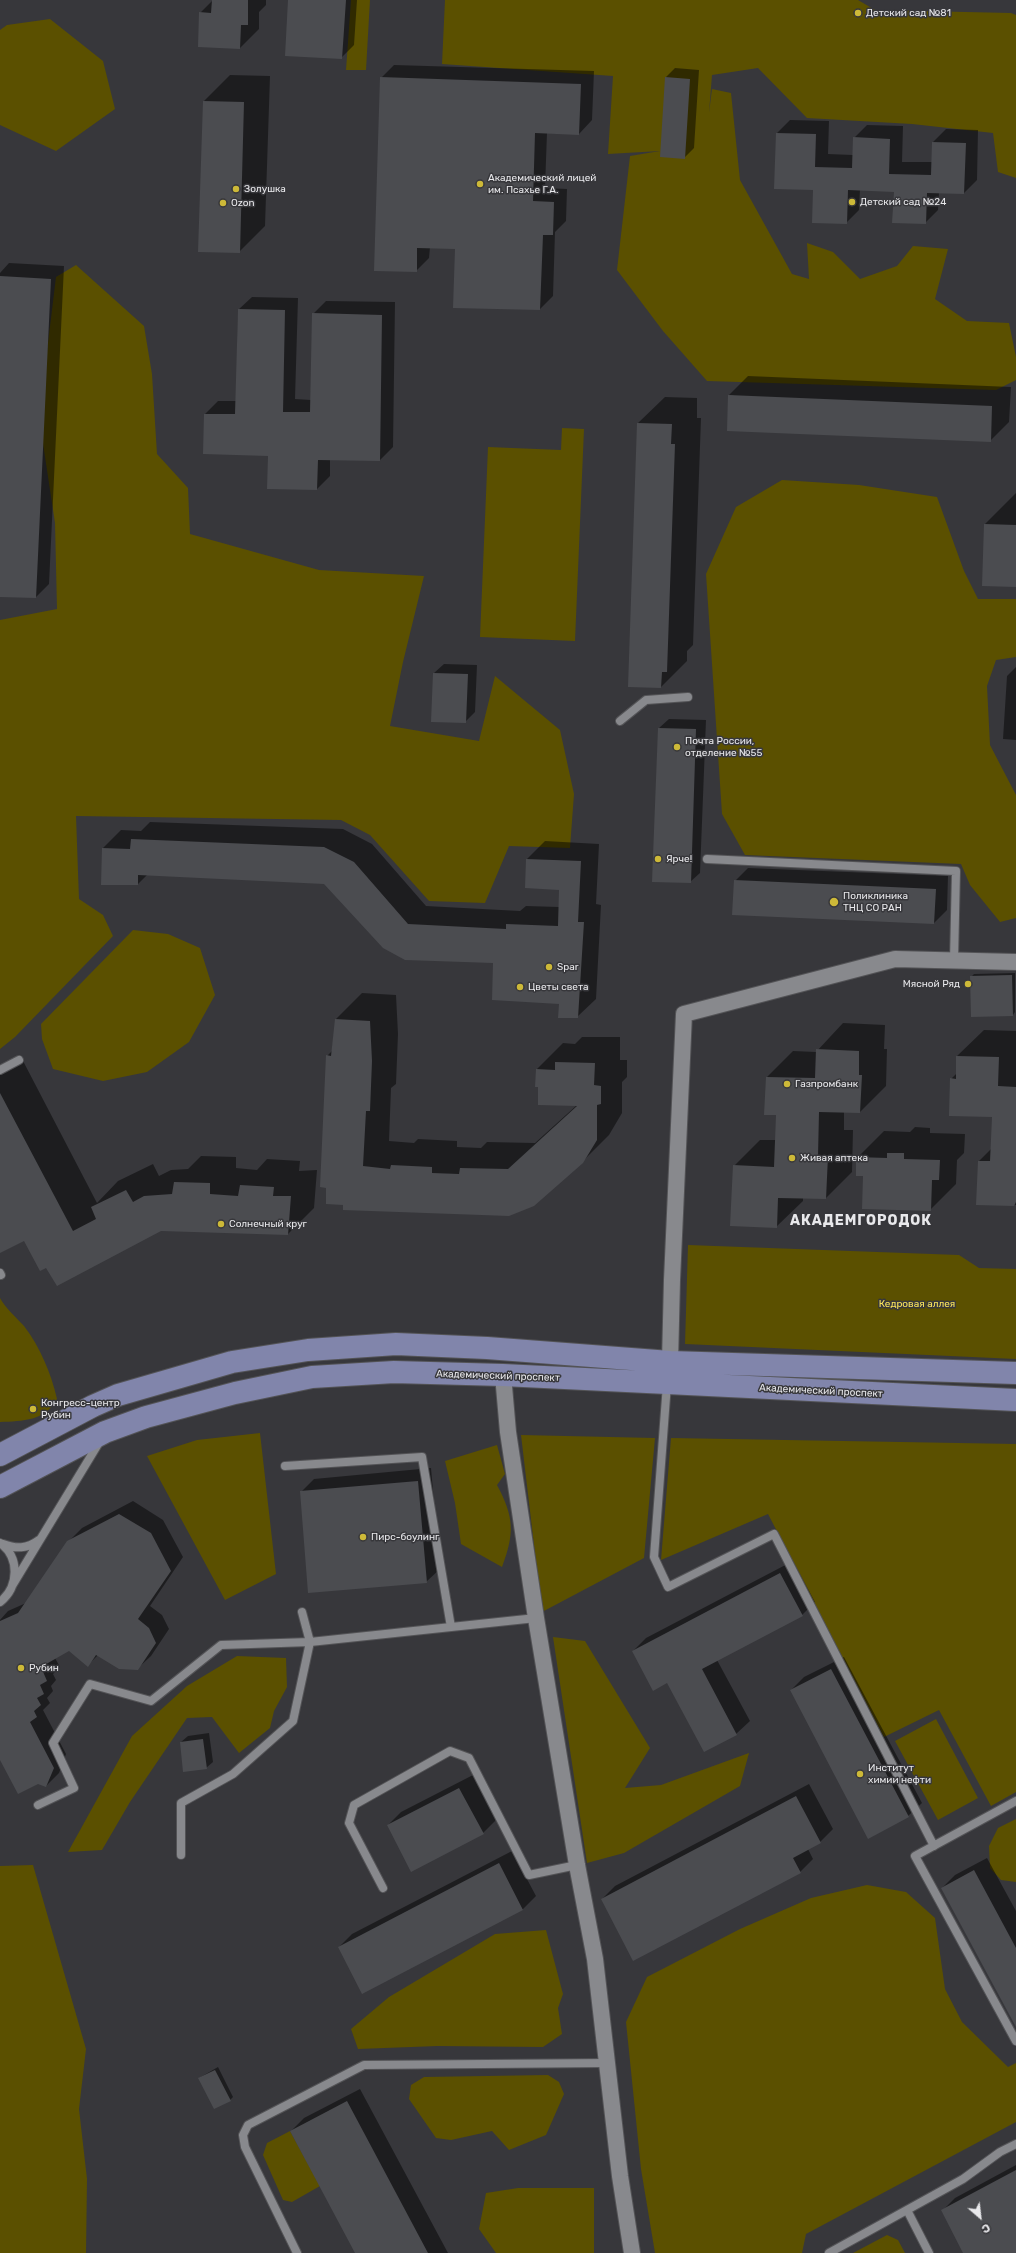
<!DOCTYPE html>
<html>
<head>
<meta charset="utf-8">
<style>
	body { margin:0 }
	#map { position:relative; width:1016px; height:2253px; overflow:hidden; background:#37373b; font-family:Rubik,sans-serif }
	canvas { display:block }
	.north { position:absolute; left:960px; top:2197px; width:40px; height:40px; -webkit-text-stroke:3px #37373b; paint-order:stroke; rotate:152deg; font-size:11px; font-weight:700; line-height:16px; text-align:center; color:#e8e8eb }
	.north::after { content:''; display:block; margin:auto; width:14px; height:18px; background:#e8e8eb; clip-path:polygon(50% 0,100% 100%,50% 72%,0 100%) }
</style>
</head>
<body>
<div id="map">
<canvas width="1016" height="2253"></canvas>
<div class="north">С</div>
</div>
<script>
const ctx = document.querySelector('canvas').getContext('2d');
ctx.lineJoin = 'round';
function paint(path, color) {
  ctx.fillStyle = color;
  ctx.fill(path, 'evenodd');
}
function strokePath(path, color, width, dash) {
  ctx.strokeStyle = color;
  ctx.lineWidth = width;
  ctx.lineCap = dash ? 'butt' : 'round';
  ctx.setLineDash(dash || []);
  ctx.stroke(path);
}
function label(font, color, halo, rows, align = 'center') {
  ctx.font = font + ' Rubik,sans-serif';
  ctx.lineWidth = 3;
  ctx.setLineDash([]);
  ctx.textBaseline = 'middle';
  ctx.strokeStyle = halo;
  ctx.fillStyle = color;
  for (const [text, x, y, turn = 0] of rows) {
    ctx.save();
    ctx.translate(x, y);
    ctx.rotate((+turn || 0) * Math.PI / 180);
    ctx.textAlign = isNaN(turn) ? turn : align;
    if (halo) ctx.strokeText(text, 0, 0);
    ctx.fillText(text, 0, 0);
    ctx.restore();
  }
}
paint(new Path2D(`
	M351 0H370L366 70H346Z
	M445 0H858L875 10 1011 13 1016 15V178L998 172 993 133 912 124 807 118 758 68 712 75 709 113 712 89 731 93 740 180 792 274 809 279 807 243 833 252 860 279 897 266 913 246 948 249 935 299 967 321 1009 323 1016 357V380L996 390 707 381 663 331 617 270 630 156 660 151 608 154 613 76 442 64Z
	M50 19 103 61 115 109 56 151 0 125V30L7 25Z
	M76 265 144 326 152 374 157 454 188 488 190 534 319 570 424 576 403 662 390 726 479 741 495 676 560 730 574 794 570 848 509 846 485 903 429 901 370 835 341 820 76 816 79 899 103 915 113 936 15 1037 0 1049V620L57 609 55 523 39 417 56 277Z
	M562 428 584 429 575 641 480 637 488 447 561 450Z
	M782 480 859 485 937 497 964 571 978 599H1016V657L996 660 987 686 990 745 1016 795V918L1000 922 970 885 961 864 745 855 722 814 706 574 736 507Z
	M133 930 168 934 200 948 215 995 189 1042 147 1072 103 1081 53 1069 42 1039 41 1024Z
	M688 1245 959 1255 979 1268 1016 1269V1359L685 1344Z
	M0 1298C6 1309 16 1317 24 1326 40 1347 51 1373 57 1399 45 1421 23 1421 0 1422Z
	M260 1433 276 1574 225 1600 147 1456 197 1440Z
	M521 1435 655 1438 644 1558 542 1612Z
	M671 1438 1016 1444V1792L991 1806 939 1710 884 1737 768 1514 661 1560Z
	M497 1445 505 1474 497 1485C514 1517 515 1533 502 1567L461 1544 455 1503 445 1461Z
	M553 1637 585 1641 650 1748 625 1788 661 1785 749 1753 740 1786 624 1853 587 1863Z
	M237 1656 286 1658 287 1687 274 1711 270 1728 239 1753 212 1717 187 1718 130 1802 102 1850 68 1852 132 1736 187 1686Z
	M936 1719 978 1798 938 1820 895 1741Z
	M1016 1819V1882L1001 1880 990 1868 989 1846 998 1828Z
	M33 1865 86 2049 79 2109 87 2179 86 2253H0V1866Z
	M867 1885 906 1892 935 1918 945 1989 962 2022 1008 2067 1016 2063V2122L806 2234 802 2253H655L641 2169 626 2022 647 1977 740 1929 811 1898Z
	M546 1930 563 1994 558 2008 562 2034 543 2047 438 2046 358 2049 351 2029 389 1997 495 1934Z
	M548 2075 559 2082 564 2094 546 2135 509 2150 492 2131 451 2140 436 2138 409 2099 411 2085 424 2077Z
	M290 2131 320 2186 292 2202 283 2200 263 2155 267 2143Z
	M518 2188H594V2253H496L479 2229 486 2193Z
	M887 2235 898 2240 905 2253H853Z`), '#5b5000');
paint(new Path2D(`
	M213 0H266V5L259 12V29L240 48 200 13Z
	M289 0H357L354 45 341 58Z
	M394 65 594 71 592 120 579 134 547 133 545 188 567 189 566 221 555 232 553 296 540 309 454 307 456 248 430 247 429 258 416 271 381 78Z
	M675 68 699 70 694 148 684 158 665 78Z
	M230 75 270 76 265 226 239 252 204 101Z
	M790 120 829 121 828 154 853 155 854 138 867 125 903 126 902 162H932L933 142 946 129 978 130 977 180 964 193H939L938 210 925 223 895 191 860 189 859 210 846 223 814 189 777 133Z
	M9 263 64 266 49 584 36 597 0 596V273Z
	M252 297 298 298 295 399 311 400 313 314 326 301 395 302 393 447 380 460H330V476L317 489 269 455 204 453 205 414 218 401H237L238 310Z
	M748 376 1011 387 1009 422 990 441 729 395Z
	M665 397 697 398V418H701L693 645 687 651V661L661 687 638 423Z
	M1016 493V586L985 524Z
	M444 664 477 665 475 712 465 722 434 673Z
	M1016 667V740L1003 739 1007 676Z
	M669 719 706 720 700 873 690 882 659 728Z
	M150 822 343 829 372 844 426 906 520 911 526 906 559 907 560 889 527 859 545 841 599 844 596 904 601 905 596 999 577 1017 560 1003 494 962 406 959 325 883 148 874 138 884H102L103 848 121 830 141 831Z
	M748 868 948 876 947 910 934 923 735 881Z
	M1015 973V1012L1013 1015 971 977 974 974Z
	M362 993 396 995 398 1034 396 1084 391 1088 389 1141 414 1143 418 1139 457 1141V1147L481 1148 487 1142 535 1143 577 1105 539 1086 537 1069 563 1043 575 1044 582 1037H620V1060H627V1077L622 1082V1113L609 1135 582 1162 344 1209 327 1056 332 1051 336 1019Z
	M843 1023 885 1025 884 1049H887L886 1086 860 1112 844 1111V1130H853L852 1172 826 1198 803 1197V1201L776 1227 734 1166 760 1140H776L777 1114 767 1077 793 1051 816 1052Z
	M984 1030 1016 1031V1205L977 1204 979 1161 992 1148 993 1116 951 1079 957 1073V1056Z
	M22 1059 97 1203 118 1181 153 1164 159 1176 171 1170 188 1169 201 1156 236 1157V1168L257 1170 267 1159 300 1161 299 1171 317 1170 314 1208 288 1234 161 1230 47 1267 25 1240 0 1249V1071Z
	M915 1127 930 1128V1133L965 1134 964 1153 957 1160 956 1184 930 1210 864 1175 857 1158 884 1131 910 1132Z
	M431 1468 440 1569 426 1582 301 1492 314 1479Z
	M133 1501 163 1520 183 1557 150 1606 162 1615 169 1629 151 1656 137 1669 98 1655 88 1665 69 1650 55 1658 60 1667 53 1674 56 1680 51 1686 53 1691 47 1698 50 1703 43 1710 66 1754 59 1773 46 1786 0 1758V1620L8 1611 26 1603 68 1542 82 1528Z
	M793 1561 815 1602 802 1615 717 1660 750 1721 736 1734 668 1681 633 1651 646 1638Z
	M844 1657 922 1803 908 1816 868 1837 791 1690 804 1677Z
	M209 1733 213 1762 206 1768 181 1742 188 1736Z
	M473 1775 496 1820 483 1833 388 1825 401 1812Z
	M809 1784 833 1829 820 1842 808 1849 813 1859 800 1872 602 1899 615 1886Z
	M512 1851 536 1896 523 1909 362 1992 339 1947 352 1934Z
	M987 1858 1016 1911V2025L942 1888 955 1875Z
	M218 2067 233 2097 230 2100 199 2078Z
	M360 2089 448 2253H356L291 2131 304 2118Z
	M1016 2165V2253H965L942 2211 955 2198Z`), '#0007');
paint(new Path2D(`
	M212 0H248V25H241L240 49 198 47 199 12 211 13Z
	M288 0H346L342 59 285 56Z
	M380 77 581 84 579 135 535 133 533 201 554 202 553 235H543L540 310 453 308 455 249 417 248V272L374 271Z
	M665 77 690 79 685 159 660 157Z
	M203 101 244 102 240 253 198 252Z
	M776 133 816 134 815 167 852 168 853 137 890 139 889 174 931 175 932 142 966 143 964 194 927 193 926 224 892 223 894 192 848 190 847 224 812 223 813 190 774 189Z
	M0 276 51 279 36 598 0 597Z
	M238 309 285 310 283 412H310L312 313 382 315 380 461 318 460 317 490 267 489 268 456 203 454 204 414H235Z
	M728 395 992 406 991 442 727 431Z
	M637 423 672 424 671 444H675L667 672H662L661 688 628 687Z
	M984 524 1016 525V587L982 586Z
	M433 673 468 674 466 723 431 722Z
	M658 728 696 729 691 883 652 882Z
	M131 839 324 847 354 862 408 924 506 929V924L558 926 559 890 525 888 526 859 581 861 578 922H584L578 1018H558L559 1004 492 1000 493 963 405 960 383 948 324 884 138 875V885H101L102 848 130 849Z
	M734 880 936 889 934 924 732 915Z
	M1012 975 1013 1016 971 1017 970 976Z
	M335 1019 370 1021 372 1061 370 1111H366L363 1166 390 1169 391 1165 432 1167V1173L459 1174 460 1168 508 1169 577 1106 538 1105V1087H535L536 1069 555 1070V1062L595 1063 594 1085 601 1086V1104L597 1105V1140L583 1163 534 1206 509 1216 343 1210V1205L326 1204V1188L320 1187 326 1055 331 1056Z
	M816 1049 859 1051V1075H862L860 1113 819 1112 818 1156H828L826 1199 778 1198 777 1228 730 1226 733 1165 774 1167 776 1115H764L766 1077 815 1078Z
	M956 1056 999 1057 998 1086 1016 1087V1202L1014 1206 976 1205 978 1161H990L992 1117 949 1116 950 1078 956 1079Z
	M0 1093 73 1231 96 1219 91 1207 126 1190 133 1202 144 1196 172 1194 174 1182 210 1183V1194L238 1196 240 1185 274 1187 273 1196H291L288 1235 161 1231 57 1286 46 1268 40 1271 24 1241 0 1253Z
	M887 1153H904V1159L940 1160 939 1180H932L931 1211 862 1209 863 1176H856V1157L887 1158Z
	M418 1481 427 1583 308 1593 300 1491Z
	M119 1514 151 1533 171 1571 138 1619 149 1628 156 1643 138 1670 119 1669 96 1655 88 1667 69 1651 41 1667 47 1681 40 1685 44 1694 37 1698 41 1705 34 1711 37 1717 30 1722 54 1768 46 1787 38 1784 18 1794 0 1760V1621L18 1613 67 1541Z
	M780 1573 803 1616 702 1669 737 1735 704 1752 667 1683 653 1691 632 1651Z
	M831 1669 909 1817 868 1839 790 1690Z
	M203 1739 207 1769 183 1772 180 1742Z
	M459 1788 484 1834 411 1872 387 1825Z
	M796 1796 821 1843 793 1858 801 1873 633 1961 601 1899Z
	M499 1863 523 1910 362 1994 338 1947Z
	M974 1870 1016 1948V2027L941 1888Z
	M215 2070 231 2101 214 2109 198 2078Z
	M347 2101 428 2253H355L290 2131Z
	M1016 2170V2253H963L941 2210Z`), '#4b4c50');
const lane = new Path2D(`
	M620 721 646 700 688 697
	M707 859 956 871 954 960
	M0 1070 19 1060
	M0 1273 1 1275
	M667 1384 654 1557 668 1587 774 1534 934 1846
	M285 1466 422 1457 451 1627
	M0 1543C20 1557 19 1587 0 1602
	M3 1544C16 1549 27 1549 39 1540
	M12 1586 100 1441
	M302 1612 310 1642 536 1618
	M1016 1801 915 1856 1016 2041
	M38 1805 74 1788 53 1743 90 1684 151 1701 221 1645 310 1642 293 1721 233 1774 181 1803V1855
	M383 1888 349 1823 354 1805 450 1751 469 1758 529 1875 577 1865
	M907 2210 929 2253
	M297 2253 245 2147 243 2135 248 2125 364 2065 607 2063
	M829 2253 963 2179 1000 2152 1016 2144`);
const street = new Path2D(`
	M670 1362 672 1280 684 1014 895 959 1016 962
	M503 1375 508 1432 536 1618 577 1865 595 1959 620 2176 632 2253`);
const secondary = new Path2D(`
	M0 1455 93 1406 118 1395 232 1362 308 1350 396 1344 487 1348 670 1362 1016 1373
	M0 1487 105 1432 146 1417 235 1393 312 1377 394 1372 503 1375 1016 1400`);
strokePath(lane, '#535356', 10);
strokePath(street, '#535356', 18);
strokePath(secondary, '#535356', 24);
strokePath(lane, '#88898d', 8);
strokePath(street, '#88898d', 16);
strokePath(secondary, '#8185ab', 22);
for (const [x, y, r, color] of [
	[858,13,4,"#cdb938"],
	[480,184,4,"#cdb938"],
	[236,189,4,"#cdb938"],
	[852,202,4,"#cdb938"],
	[223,203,4,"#cdb938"],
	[677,747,4,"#cdb938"],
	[658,859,4,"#cdb938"],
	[834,902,5,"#cdb938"],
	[549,967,4,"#cdb938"],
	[968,984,4,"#cdb938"],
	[520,987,4,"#cdb938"],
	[787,1084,4,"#cdb938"],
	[792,1158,4,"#cdb938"],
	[221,1224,4,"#cdb938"],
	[33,1409,4,"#cdb938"],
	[363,1537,4,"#cdb938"],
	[21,1668,4,"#cdb938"],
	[860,1774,4,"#cdb938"]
]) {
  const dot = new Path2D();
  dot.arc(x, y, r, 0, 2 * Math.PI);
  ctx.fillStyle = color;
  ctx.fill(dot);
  strokePath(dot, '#37373b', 1.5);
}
label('10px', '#e8e8eb', '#37373b', [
	["Детский сад №81",866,13],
	["Академический лицей",488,178],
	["им. Псахье Г.А.",488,190],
	["Золушка",244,189],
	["Детский сад №24",860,202],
	["Ozon",231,203],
	["Почта России,",685,741],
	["отделение №55",685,753],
	["Ярче!",666,859],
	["Поликлиника",843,896],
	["ТНЦ СО РАН",843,908],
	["Spar",557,967],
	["Мясной Ряд",960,984,"right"],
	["Цветы света",528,987],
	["Газпромбанк",795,1084],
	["Живая аптека",800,1158],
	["Солнечный круг",229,1224],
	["Конгресс-центр",41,1403],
	["Рубин",41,1415],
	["Пирс-боулинг",371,1537],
	["Рубин",29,1668],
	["Институт",868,1768],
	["химии нефти",868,1780]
], 'left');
label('10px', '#fbe55a', '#37373b', [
	["Кедровая аллея",917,1304]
]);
label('10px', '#e8e8eb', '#37373b', [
	["Академический проспект",498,1376,2],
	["Академический проспект",821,1391,3]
]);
ctx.letterSpacing = '1px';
label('bold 14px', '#e8e8eb', '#37373b', [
	["АКАДЕМГОРОДОК",861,1221]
]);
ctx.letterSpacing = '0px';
</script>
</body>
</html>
